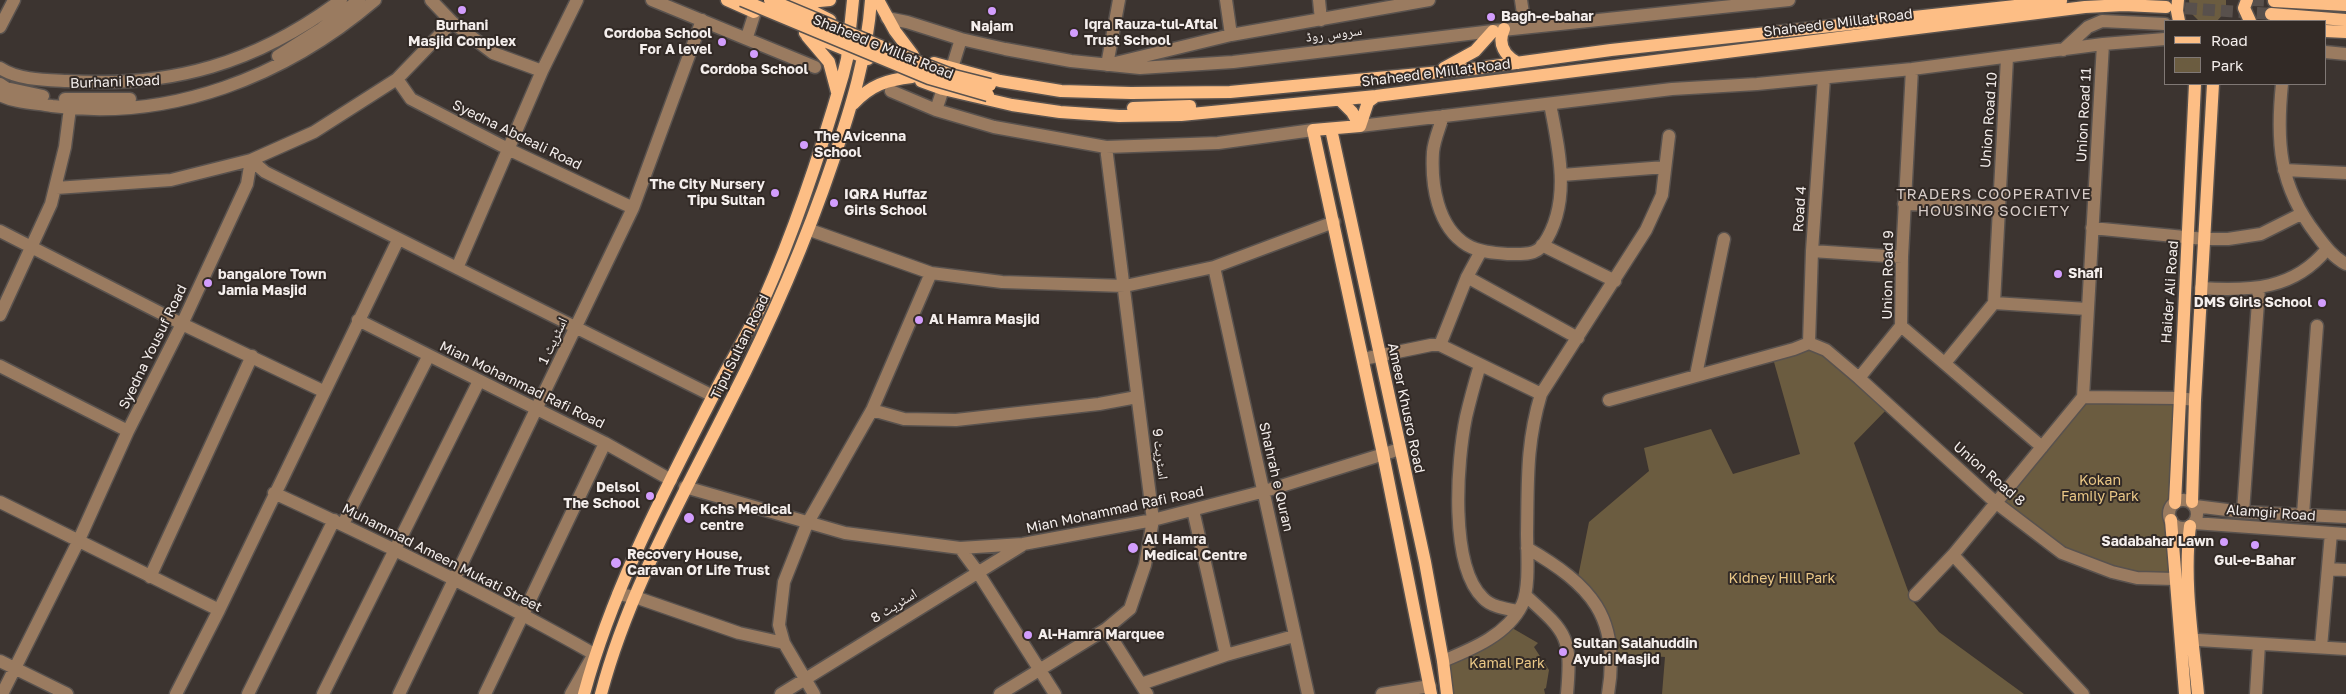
<!DOCTYPE html>
<html>
<head>
<meta charset="utf-8">
<style>
	body { margin:0 }
	#map { position:relative; width:2346px; height:694px; overflow:hidden; background:#3c3430; font-family:"Golos Text",sans-serif }
	canvas { display:block }
	.legend { position:absolute; left:2164px; top:20px; width:162px; height:65px; box-sizing:border-box; background:#322a26; border:1px solid #807875; margin:0; padding:6px 9px; list-style:none; font-size:15px; color:#f4eeec }
	.legend li { display:flex; align-items:center; gap:10px; height:25px }
	.legend b { width:25px; border:1px solid #807875 }
</style>
</head>
<body>
<div id="map">
<canvas width="2346" height="694"></canvas>
<ul class="legend">
<li><b style="height:6px;background:#fdbe85"></b>Road</li>
<li><b style="height:14px;background:#6b5c40"></b>Park</li>
</ul>
</div>
<script>
const ctx = document.querySelector('canvas').getContext('2d');
ctx.lineJoin = 'round';
function paint(path, color) {
  ctx.fillStyle = color;
  ctx.fill(path, 'evenodd');
}
function strokePath(path, color, width, dash) {
  ctx.strokeStyle = color;
  ctx.lineWidth = width;
  ctx.lineCap = dash ? 'butt' : 'round';
  ctx.setLineDash(dash || []);
  ctx.stroke(path);
}
function label(font, color, halo, rows, align = 'center') {
  ctx.font = font + ' "Golos Text","Noto Naskh Arabic",sans-serif';
  ctx.lineWidth = 4;
  ctx.setLineDash([]);
  ctx.textBaseline = 'middle';
  ctx.strokeStyle = halo;
  ctx.fillStyle = color;
  for (const [text, x, y, turn = 0] of rows) {
    ctx.save();
    ctx.translate(x, y);
    ctx.rotate((+turn || 0) * Math.PI / 180);
    ctx.textAlign = isNaN(turn) ? turn : align;
    if (halo) ctx.strokeText(text, 0, 0);
    ctx.fillText(text, 0, 0);
    ctx.restore();
  }
}
paint(new Path2D(`
	M2189 0H2226V11L2217 21H2199L2190 12Z
	M1809 343 1890 406 1854 443 1911 599 1939 632 2024 694H1662L1665 657 1611 653 1599 609 1577 582 1589 522 1649 471 1644 448 1711 429 1733 474 1800 454 1772 355Z
	M2083 397 2178 398 2172 540 2174 579 2137 578 2062 553 1995 502Z
	M1507 625 1538 643 1534 647 1549 670 1546 688 1544 689 1545 694H1448L1443 661Z`), '#6b5c40');
strokePath(new Path2D(`
	M2252 0 2274 1
	M2167 7 2271 14`), '#58504c', 12, [12, 6]);
const minor = new Path2D(`
	M652 0 815 67
	M1119 0 1107 65 1231 35 1429 0
	M1226 0 1231 35
	M1319 0 1321 20
	M1521 0 1525 27
	M887 18 907 22 961 39 1005 49 1071 61 1140 68 1233 62 1493 31 1789 0
	M452 22 493 53 542 71
	M0 27 14 0
	M747 37 755 12
	M2063 50 2088 27 2102 21 2165 24
	M2325 52 2346 54
	M278 56 321 29 359 0
	M0 68C18 80 45 80 67 81 171 88 257 63 341 0
	M952 68 961 39
	M1912 69 1902 257 1901 326 2042 447
	M397 79 411 99 510 150 633 208
	M0 84 6 88 43 96
	M2282 84C2276 142 2279 186 2316 234 2325 246 2333 257 2346 264
	M891 91 936 110 994 127 1106 147 1218 143 1313 130
	M0 95C15 103 36 103 52 106 170 122 286 76 375 0
	M65 99H130
	M936 110 943 89
	M1443 116C1440 127 1434 140 1433 152 1431 184 1437 227 1467 245 1479 252 1494 253 1508 254 1520 254 1535 256 1543 245 1572 203 1559 150 1550 104
	M1360 126 1672 89 1757 84 1912 69 2103 44 2165 39
	M2284 170 2346 173
	M1562 175 1665 167
	M56 188 171 180 251 160 314 132 397 79 452 22 431 0
	M1904 204 1998 207
	M2092 228 2205 239H2228L2261 234 2301 214
	M810 230 931 273 1002 282 1125 286 1214 267 1334 222
	M0 231 182 324 323 391
	M1542 245 1615 281
	M1812 251 1902 257
	M1214 267 1308 694
	M457 268 542 71 577 0
	M1467 277 1578 338
	M2201 288C2250 291 2294 290 2327 249
	M1994 303 2007 58
	M0 315 51 204 65 147 70 108
	M358 320 605 443 671 480
	M1809 343 1826 350 1859 378 1995 502 2062 553 2112 572 2137 578 2174 579
	M1809 343 1812 251 1824 78
	M1440 345 1467 277 1481 251
	M1363 359 1431 345H1440L1541 394
	M1945 363 1994 303 2087 309
	M1480 365C1475 382 1470 400 1466 417 1457 461 1449 565 1483 598 1491 607 1507 609 1518 611
	M0 366 128 431
	M1696 375 1724 239
	M1859 378 1901 326
	M2083 397 2103 44
	M2083 397 2178 398 2195 400
	M1609 400 1794 349 1809 343
	M872 410 904 419 956 420 1099 404 1137 397
	M685 487 845 533 960 548 1023 544 1153 520 1265 491 1400 449
	M274 493C383 543 490 595 594 654L571 694
	M2169 514a14 14 0 1 1 28 0a14 14 0 1 1-28 0Z
	M0 502 219 610
	M2195 506 2243 512 2346 517
	M1193 510 1226 655
	M2243 512 2259 288
	M2303 514 2317 326
	M2194 523 2346 534
	M343 524 428 357
	M960 548 977 571 1055 694
	M1527 548C1591 585 1621 617 1608 694
	M1953 555 2083 694
	M2328 569 2346 570
	M150 577 252 356
	M618 594 635 597 739 633 784 643
	M1525 595C1567 633 1572 636 1567 694
	M1915 595 1953 555 2083 397
	M1106 629 1147 694
	M2182 639 2346 649
	M2321 647 2331 533
	M0 661 67 694
	M1443 661C1472 649 1507 635 1522 605 1530 589 1527 551 1527 533 1528 481 1526 444 1541 394L1646 230 1662 195 1669 136
	M1141 684 1226 655 1294 636
	M2 694 78 542 128 431 182 324 247 184 251 160 265 172 713 396
	M176 694 219 610 398 240
	M248 694 334 520
	M323 694 479 381
	M399 694 633 208 702 20
	M485 694 605 443
	M781 694 1021 546
	M814 694 784 643 779 625 784 582 807 524 872 410 931 273
	M1000 694 1106 629 1130 609 1145 565 1153 520 1106 147
	M1382 694 1430 686
	M2256 694 2259 644`);
const major = new Path2D(`
	M727 0 754 12
	M790 0 830 20
	M878 0 895 31 913 55
	M2178 0 2177 11 2179 21
	M2247 0 2244 8 2250 21
	M2274 1 2346 5
	M798 3 830 0
	M2271 14 2346 20
	M1504 29C1497 44 1505 56 1518 63
	M2325 31 2346 32
	M805 33 868 59
	M807 36 829 62 837 92
	M934 63 1000 81 1061 91 1131 93 1230 92 1472 69 1611 50 2061 1
	M1444 68 1475 51 1493 31
	M921 81 943 89 1012 105 1060 112 1119 116 1181 115 1376 96 2085 7 2124 5 2166 7
	M1340 100 1352 112 1360 126
	M853 104C871 85 886 80 912 77
	M1133 108 1190 106
	M1360 126 1313 130 1383 454 1431 694
	M1360 126 1368 102 1376 96
	M1331 129 1425 562 1443 661 1447 694
	M2192 502 2195 400 2213 84
	M2175 503 2195 84
	M2171 520 2185 694
	M2190 526C2183 581 2193 639 2198 694
	M584 694C612 590 664 492 713 396 729 364 749 332 764 299 796 227 821 151 843 75L847 59 853 0
	M601 694C628 592 682 498 729 404 770 324 804 247 833 161 851 108 867 57 871 0`);
strokePath(minor, '#59524e', 15);
strokePath(major, '#59524e', 15);
strokePath(minor, '#9a7b60', 12);
strokePath(major, '#fdbe85', 12);
const majorBridge = new Path2D(`
	M742 0 929 78 988 95
	M770 0 928 66 954 76 990 85`);
strokePath(majorBridge, '#59524e', 15, []);
strokePath(majorBridge, '#fdbe85', 12);
for (const [x, y, r, color] of [
	[462,10,5,"#d29dfd"],
	[992,11,5,"#d29dfd"],
	[1491,17,5,"#d29dfd"],
	[1074,33,5,"#d29dfd"],
	[722,42,5,"#d29dfd"],
	[754,54,5,"#d29dfd"],
	[804,145,5,"#d29dfd"],
	[775,193,5,"#d29dfd"],
	[834,203,5,"#d29dfd"],
	[2058,274,5,"#d29dfd"],
	[208,283,5,"#d29dfd"],
	[2322,303,5,"#d29dfd"],
	[919,320,5,"#d29dfd"],
	[650,496,5,"#d29dfd"],
	[689,518,6,"#d29dfd"],
	[2224,542,5,"#d29dfd"],
	[2255,545,5,"#d29dfd"],
	[1133,548,6,"#d29dfd"],
	[616,563,6,"#d29dfd"],
	[1028,635,5,"#d29dfd"],
	[1563,652,5,"#d29dfd"]
]) {
  const dot = new Path2D();
  dot.arc(x, y, r, 0, 2 * Math.PI);
  ctx.fillStyle = color;
  ctx.fill(dot);
  strokePath(dot, '#322a26', 2);
}
label('bold 14px', '#f4eeec', '#322a26', [
	["Bagh-e-bahar",1501,17],
	["Iqra Rauza-tul-Aftal",1084,25],
	["Trust School",1084,41],
	["Burhani",462,26,"center"],
	["Masjid Complex",462,42,"center"],
	["Najam",992,27,"center"],
	["Cordoba School",712,34,"right"],
	["For A level",712,50,"right"],
	["Cordoba School",754,70,"center"],
	["The Avicenna",814,137],
	["School",814,153],
	["The City Nursery",765,185,"right"],
	["Tipu Sultan",765,201,"right"],
	["IQRA Huffaz",844,195],
	["Girls School",844,211],
	["Shafi",2068,274],
	["bangalore Town",218,275],
	["Jamia Masjid",218,291],
	["DMS Girls School",2312,303,"right"],
	["Al Hamra Masjid",929,320],
	["Delsol",640,488,"right"],
	["The School",640,504,"right"],
	["Kchs Medical",700,510],
	["centre",700,526],
	["Al Hamra",1144,540],
	["Medical Centre",1144,556],
	["Sadabahar Lawn",2214,542,"right"],
	["Recovery House,",627,555],
	["Caravan Of Life Trust",627,571],
	["Gul-e-Bahar",2255,561,"center"],
	["Al-Hamra Marquee",1038,635],
	["Sultan Salahuddin",1573,644],
	["Ayubi Masjid",1573,660]
], 'left');
label('14px', '#f4eeec', '#322a26', [
	["Shaheed e Millat Road",1838,23,-7],
	["سروس روڈ",1334,34,-7],
	["Shaheed e Millat Road",883,47,22],
	["Shaheed e Millat Road",1436,73,-7],
	["Burhani Road",115,82,-2],
	["Union Road 11",2084,115,-87],
	["Union Road 10",1989,120,-86],
	["Syedna Abdeali Road",517,135,26],
	["Road 4",1800,209,-86],
	["Union Road 9",1888,275,-89],
	["Haider Ali Road",2170,292,-86],
	["اسٹریٹ 1",553,341,-65],
	["Syedna Yousuf Road",153,347,-64],
	["Tipu Sultan Road",740,347,-64],
	["Mian Mohammad Rafi Road",522,385,26],
	["Ameer Khusro Road",1406,408,78],
	["اسٹریٹ 9",1160,454,83],
	["Union Road 8",1989,474,41],
	["Shahrah e Quran",1276,477,77],
	["Mian Mohammad Rafi Road",1115,510,-12],
	["Alamgir Road",2271,513,4],
	["Muhammad Ameen Mukati Street",442,558,27],
	["اسٹریٹ 8",894,606,-32]
]);
label('14px', '#ebc887', '#322a26', [
	["Kokan",2100,481],
	["Family Park",2100,497],
	["Kidney Hill Park",1782,579],
	["Kamal Park",1507,664]
]);
ctx.letterSpacing = '1px';
label('15px', '#d7ccc8', '#322a26', [
	["TRADERS COOPERATIVE",1994,194],
	["HOUSING SOCIETY",1994,211]
]);
ctx.letterSpacing = '0px';
</script>
</body>
</html>
